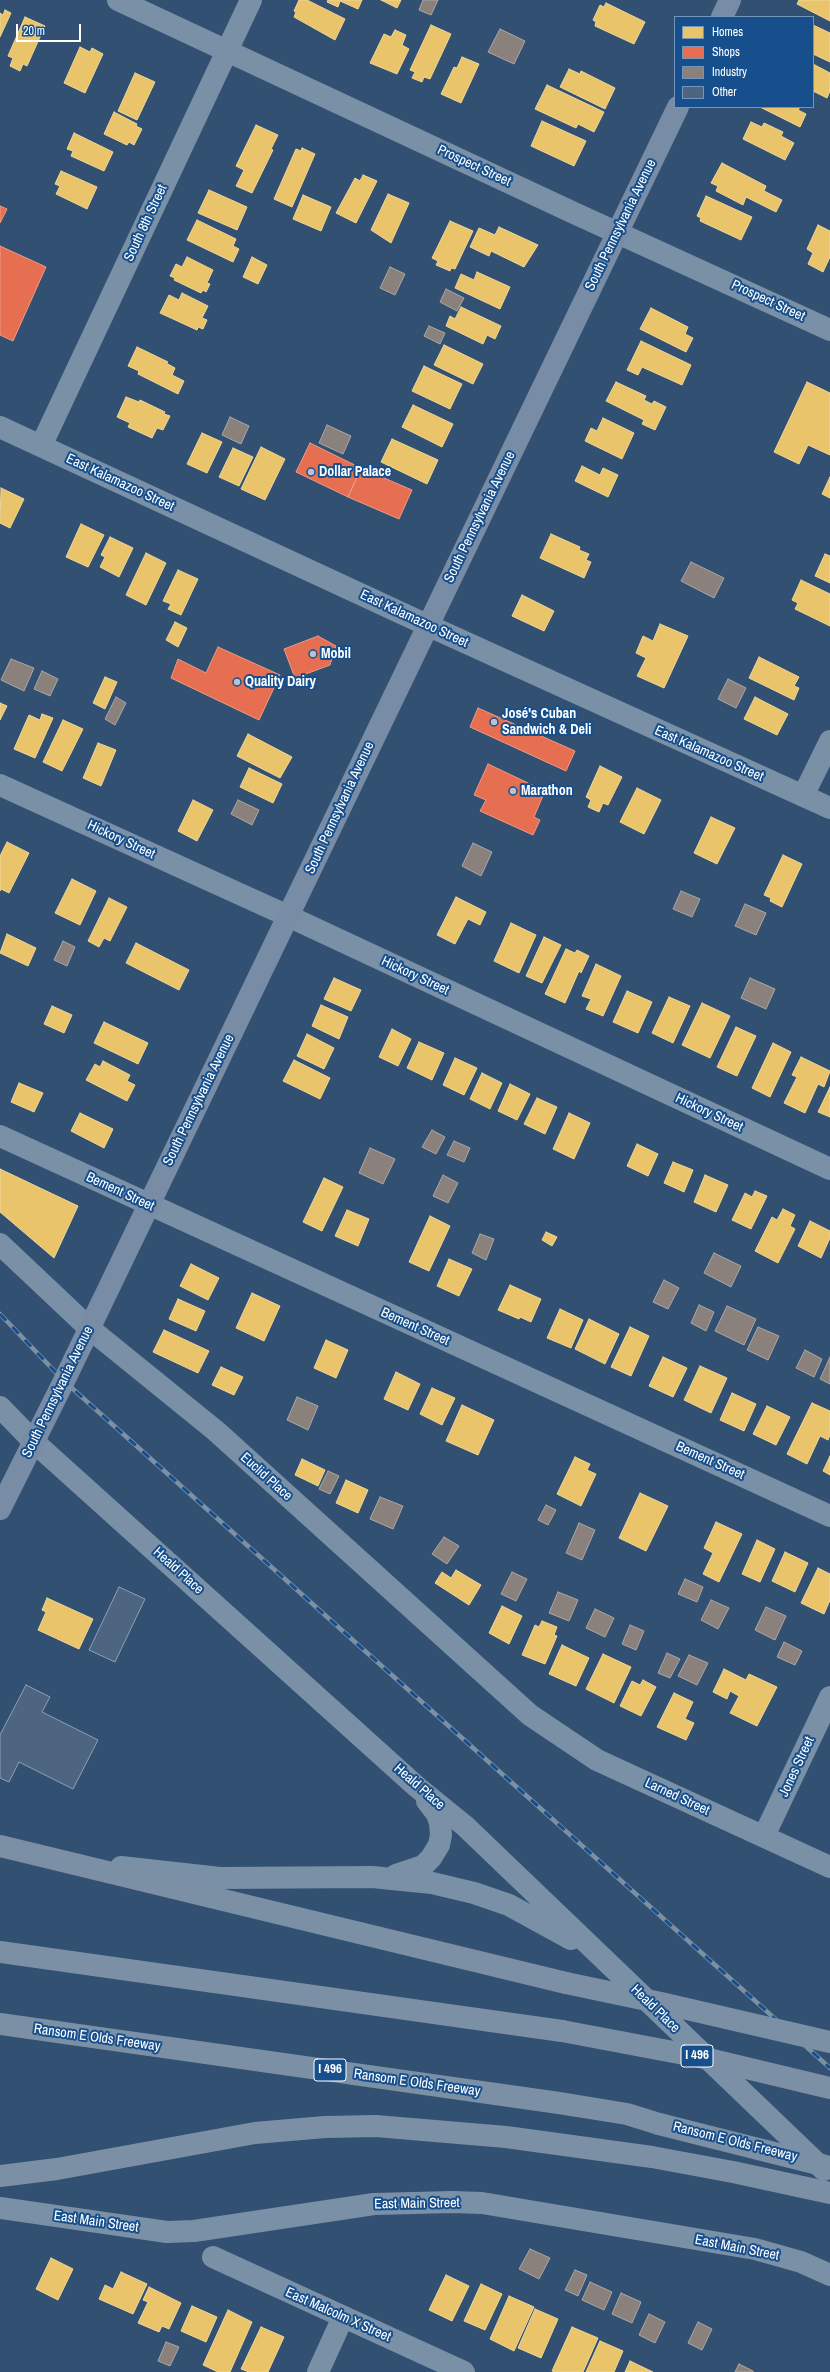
<!DOCTYPE html>
<meta charset="utf-8">
<style>
body{margin:0}
#map{position:relative;width:830px;height:2372px;overflow:hidden;background:#325072;font-family:"Archivo Narrow",sans-serif}
canvas{display:block}
.legend{position:absolute;left:674px;top:16px;width:140px;height:92px;box-sizing:border-box;background:#174f8d;border:1px solid #7495bb;margin:0;padding:5px 7px;list-style:none;font-size:12px;color:#fff}
.legend li{display:flex;align-items:center;gap:8px;height:20px}
.legend b{width:20px;border:1px solid #7495bb}
.scale{position:absolute;left:16px;top:24px;width:65px;height:18px;box-sizing:border-box;border:2px solid #fff;border-top:0;padding-left:5px;font-size:12px;line-height:14px;white-space:nowrap;color:#fff;-webkit-text-stroke:3px #174f8d;paint-order:stroke}
</style>
<div id="map">
<canvas width="830" height="2372"></canvas>
<ul class="legend">
<li><b style="height:11px;background:#e9c46a"></b>Homes</li>
<li><b style="height:11px;background:#e76f51"></b>Shops</li>
<li><b style="height:11px;background:#8a817c"></b>Industry</li>
<li><b style="height:11px;background:#4d6581"></b>Other</li>
</ul>
<div class="scale">20 m</div>
</div>
<script>
const g = document.querySelector('canvas').getContext('2d');
g.lineJoin = 'round';
function fill(path, color) {
  g.fillStyle = color;
  g.fill(path, 'evenodd');
}
function shape(rows) {
  const path = new Path2D();
  for (const r of rows) {
    path.moveTo(r[0], r[1]);
    for (let i = 2; i < r.length; i += 2) path.lineTo(r[i], r[i + 1]);
  }
  return path;
}
function strokePath(path, color, width, dash) {
  g.strokeStyle = color;
  g.lineWidth = width;
  g.lineCap = dash ? 'butt' : 'round';
  g.setLineDash(dash || []);
  g.stroke(path);
}
function label(font, color, halo, rows, align = 'center') {
  g.font = font + ' "Archivo Narrow",sans-serif';
  g.lineWidth = 4;
  g.setLineDash([]);
  g.textBaseline = 'middle';
  g.strokeStyle = halo;
  g.fillStyle = color;
  for (const [text, x, y, turn = 0] of rows) {
    g.save();
    g.translate(x, y);
    g.rotate((+turn || 0) * Math.PI / 180);
    g.textAlign = isNaN(turn) ? turn : align;
    if (halo) g.strokeText(text, 0, 0);
    g.fillText(text, 0, 0);
    g.restore();
  }
}
const homes = shape([
 [299,0,307,0,345,19,335,40,294,17,296,12,294,11,299,0],
 [328,0,362,0,358,9,340,1,338,7,327,2,328,0],
 [381,0,401,0,397,8,381,0],
 [799,0,830,0,830,21,797,4,799,0],
 [606,3,645,22,634,44,595,26,596,22,593,20,600,5,604,7,606,3],
 [5,10,11,13,0,37,0,13,3,15,5,10],
 [25,17,45,26,27,66,23,64,20,71,10,66,13,58,8,56,25,17],
 [431,25,451,34,430,79,424,77,422,82,412,78,415,72,410,70,431,25],
 [813,25,830,33,830,62,813,54,813,25],
 [395,30,406,35,402,45,409,49,397,74,370,63,384,34,391,37,395,30],
 [80,47,90,52,92,48,103,54,85,93,64,83,80,47],
 [462,57,479,64,461,103,441,94,454,67,457,68,462,57],
 [813,64,830,73,830,91,827,98,813,91,813,64],
 [569,69,580,74,581,71,615,88,605,109,560,87,569,69],
 [135,73,155,82,137,120,118,111,135,73],
 [547,85,604,112,594,132,578,124,576,128,535,109,547,85],
 [760,107,800,107,798,110,806,114,800,127,760,107],
 [114,112,137,124,136,126,142,129,134,145,129,142,127,145,104,134,114,112],
 [542,121,586,141,574,166,531,146,542,121],
 [751,122,762,127,764,123,783,132,781,136,794,143,785,160,743,139,751,122],
 [256,125,278,135,271,149,273,150,252,193,236,186,244,170,236,166,256,125],
 [74,133,113,152,104,171,71,156,73,151,67,149,74,133],
 [302,148,315,154,292,207,274,199,296,149,301,151,302,148],
 [722,163,766,186,764,191,782,200,776,212,746,197,743,205,716,191,718,186,711,183,722,163],
 [61,171,97,187,87,209,56,194,60,186,55,184,61,171],
 [363,175,377,181,356,223,336,213,355,178,360,181,363,175],
 [209,190,247,207,237,230,198,213,209,190],
 [388,194,409,203,391,243,371,230,388,194],
 [303,195,331,207,321,231,293,219,303,195],
 [706,196,752,217,741,240,700,221,701,218,697,216,706,196],
 [197,220,236,239,233,246,239,249,233,262,187,240,197,220],
 [450,221,473,231,455,269,451,268,450,271,436,265,438,261,432,258,450,221],
 [818,225,830,231,830,257,823,272,808,264,813,253,807,249,818,225],
 [499,227,538,245,524,267,491,251,489,256,470,247,479,228,495,235,499,227],
 [187,257,213,270,207,283,210,284,206,292,203,290,201,293,174,280,175,278,170,276,176,264,182,267,187,257],
 [252,257,267,265,258,284,243,277,252,257],
 [477,272,510,287,500,309,455,288,461,274,474,280,477,272],
 [182,293,208,306,202,318,207,320,203,329,198,327,197,330,160,313,169,295,179,300,182,293],
 [461,307,501,326,495,339,487,335,483,344,446,326,450,316,455,319,461,307],
 [651,308,688,327,685,334,693,338,686,352,640,329,651,308],
 [641,341,691,365,682,385,642,367,638,375,627,370,641,341],
 [444,345,483,364,473,384,434,365,444,345],
 [137,347,168,362,166,363,175,368,172,375,184,381,178,394,138,374,139,371,128,366,137,347],
 [424,366,462,384,450,409,412,391,424,366],
 [616,382,646,396,644,400,652,404,654,401,666,407,655,430,642,424,644,420,606,401,616,382],
 [807,382,830,393,830,455,808,445,799,464,774,452,807,382],
 [126,397,139,402,140,400,165,412,164,414,170,416,163,430,157,428,152,438,128,427,130,423,117,417,126,397],
 [413,405,453,424,442,447,402,427,413,405],
 [603,418,634,433,622,459,585,441,591,428,597,431,603,418],
 [202,433,222,442,207,473,187,464,202,433],
 [392,439,438,460,427,484,381,462,392,439],
 [261,447,285,459,265,500,241,489,261,447],
 [233,448,253,457,239,486,219,477,233,448],
 [582,466,600,475,603,468,618,475,608,497,575,481,582,466],
 [830,477,830,498,822,494,830,477],
 [1,488,24,499,10,528,0,523,1,488],
 [81,524,104,535,88,567,66,557,81,524],
 [551,534,580,547,579,550,589,554,586,560,591,562,584,578,540,558,551,534],
 [110,537,133,548,119,577,100,567,105,557,101,555,110,537],
 [146,553,166,563,146,605,126,595,146,553],
 [825,554,830,556,830,583,815,576,825,554],
 [178,570,198,579,181,615,168,609,171,604,163,601,178,570],
 [801,580,830,594,830,626,795,609,798,603,792,600,801,580],
 [522,595,554,611,544,631,512,616,522,595],
 [175,622,187,628,178,647,166,640,175,622],
 [660,624,688,636,664,688,637,676,646,658,636,653,643,636,653,641,660,624],
 [759,657,799,677,794,686,799,688,794,700,749,678,759,657],
 [105,677,117,682,105,709,93,703,105,677],
 [755,697,788,714,777,735,744,719,755,697],
 [0,703,7,706,0,720,0,703],
 [42,714,53,718,35,758,14,749,29,715,40,720,42,714],
 [63,720,83,729,62,771,43,762,63,720],
 [248,734,292,757,280,778,237,756,248,734],
 [98,743,116,750,101,786,83,778,98,743],
 [600,766,622,777,608,805,603,803,599,812,588,807,591,800,586,797,600,766],
 [249,768,282,784,273,803,240,787,249,768],
 [637,788,661,800,644,834,620,822,637,788],
 [193,800,213,810,197,841,178,831,193,800],
 [711,817,735,828,717,864,694,853,711,817],
 [7,842,29,853,9,893,1,889,0,891,0,856,7,842],
 [783,855,802,864,782,907,770,901,771,898,764,895,783,855],
 [72,879,96,891,80,925,55,913,72,879],
 [456,897,486,912,480,925,468,919,455,944,437,935,456,897],
 [109,898,127,907,110,941,104,938,99,947,88,941,109,898],
 [511,923,536,935,519,973,494,961,511,923],
 [7,934,36,948,28,966,0,953,7,934],
 [544,937,561,945,542,983,526,976,544,937],
 [136,943,189,970,179,990,126,963,136,943],
 [566,949,575,953,577,950,589,956,581,973,579,971,565,1003,545,994,566,949],
 [596,964,621,976,603,1016,586,1009,591,999,582,996,596,964],
 [334,978,361,990,351,1011,324,999,334,978],
 [627,991,652,1002,638,1033,613,1022,627,991],
 [669,997,690,1006,673,1043,652,1033,669,997],
 [702,1003,730,1016,710,1058,682,1045,702,1003],
 [321,1005,348,1017,339,1039,312,1026,321,1005],
 [52,1006,72,1015,64,1033,44,1024,52,1006],
 [104,1022,148,1043,138,1064,94,1043,104,1022],
 [736,1027,756,1036,737,1076,717,1067,736,1027],
 [392,1029,411,1039,398,1066,379,1057,392,1029],
 [307,1034,334,1048,324,1069,297,1056,307,1034],
 [419,1042,444,1053,432,1080,407,1068,419,1042],
 [773,1043,791,1052,770,1097,752,1088,773,1043],
 [801,1057,830,1071,824,1087,818,1084,805,1113,784,1103,797,1077,792,1075,801,1057],
 [455,1058,477,1068,464,1095,443,1085,455,1058],
 [294,1060,330,1078,320,1099,283,1081,294,1060],
 [103,1061,130,1075,127,1081,135,1085,127,1101,86,1080,95,1064,100,1067,103,1061],
 [482,1073,502,1083,490,1109,470,1099,482,1073],
 [19,1083,43,1093,34,1112,11,1102,19,1083],
 [510,1084,530,1094,517,1120,498,1111,510,1084],
 [830,1087,830,1117,818,1112,830,1087],
 [537,1098,557,1107,545,1134,524,1124,537,1098],
 [80,1113,113,1129,104,1148,71,1131,80,1113],
 [569,1113,590,1123,574,1159,553,1149,569,1113],
 [637,1144,658,1154,648,1176,627,1166,637,1144],
 [673,1162,693,1170,684,1192,664,1183,673,1162],
 [0,1169,78,1206,54,1258,0,1212,0,1169],
 [705,1175,728,1185,716,1212,694,1202,705,1175],
 [324,1178,343,1187,322,1231,303,1222,324,1178],
 [755,1191,767,1196,751,1229,732,1220,745,1193,752,1197,755,1191],
 [783,1209,795,1215,790,1226,795,1229,778,1263,755,1251,772,1217,777,1220,783,1209],
 [347,1210,369,1219,358,1246,335,1236,347,1210],
 [430,1216,450,1226,429,1271,409,1262,430,1216],
 [810,1221,830,1231,830,1238,821,1258,798,1246,810,1221],
 [546,1232,557,1237,552,1246,542,1240,546,1232],
 [449,1259,472,1269,459,1296,437,1286,449,1259],
 [191,1264,219,1278,208,1300,180,1286,191,1264],
 [510,1285,541,1299,531,1322,520,1317,519,1319,498,1310,510,1285],
 [252,1293,280,1306,264,1341,236,1328,252,1293],
 [178,1299,205,1311,196,1331,169,1319,178,1299],
 [560,1309,583,1320,571,1348,547,1338,560,1309],
 [589,1319,619,1334,605,1364,575,1349,589,1319],
 [630,1327,649,1336,631,1376,611,1367,630,1327],
 [164,1330,209,1351,198,1373,153,1352,164,1330],
 [326,1340,348,1350,336,1378,314,1368,326,1340],
 [663,1357,687,1368,673,1397,649,1386,663,1357],
 [700,1366,727,1378,711,1413,684,1400,700,1366],
 [221,1367,243,1377,234,1395,212,1385,221,1367],
 [396,1372,420,1384,408,1410,384,1399,396,1372],
 [432,1388,455,1398,442,1425,420,1414,432,1388],
 [732,1393,756,1404,744,1431,720,1420,732,1393],
 [812,1403,830,1411,830,1435,828,1440,820,1436,807,1464,787,1454,812,1403],
 [462,1405,494,1420,478,1455,446,1441,462,1405],
 [767,1406,790,1417,776,1445,753,1434,767,1406],
 [830,1456,830,1475,823,1471,830,1456],
 [575,1457,590,1464,587,1470,596,1474,581,1506,557,1494,575,1457],
 [302,1459,325,1470,318,1486,295,1475,302,1459],
 [346,1480,368,1490,358,1513,336,1503,346,1480],
 [640,1493,668,1506,646,1551,619,1538,640,1493],
 [716,1522,742,1534,719,1582,703,1574,713,1553,704,1548,716,1522],
 [757,1540,775,1549,760,1582,742,1574,757,1540],
 [785,1552,808,1563,795,1592,772,1581,785,1552],
 [818,1568,830,1574,830,1600,824,1614,801,1603,818,1568],
 [456,1570,481,1585,469,1605,435,1583,442,1572,451,1578,456,1570],
 [47,1598,93,1619,79,1649,38,1630,46,1612,42,1610,47,1598],
 [502,1606,522,1616,509,1644,489,1633,502,1606],
 [542,1621,557,1627,554,1635,557,1636,545,1664,522,1655,535,1625,539,1627,542,1621],
 [562,1645,589,1658,576,1686,549,1674,562,1645],
 [603,1654,631,1667,614,1703,586,1689,603,1654],
 [724,1669,746,1680,749,1674,777,1687,757,1726,730,1713,739,1696,730,1691,727,1699,713,1692,724,1669],
 [643,1680,656,1687,641,1716,620,1706,632,1681,640,1685,643,1680],
 [674,1693,693,1702,685,1719,694,1723,686,1740,657,1727,674,1693],
 [51,2258,73,2269,58,2300,36,2289,51,2258],
 [121,2272,147,2284,133,2314,99,2299,105,2285,113,2289,121,2272],
 [446,2275,469,2286,452,2321,429,2310,446,2275],
 [481,2284,502,2294,485,2330,464,2321,481,2284],
 [149,2287,181,2303,169,2329,162,2326,159,2332,138,2323,148,2302,143,2300,149,2287],
 [509,2296,534,2307,514,2351,490,2339,509,2296],
 [192,2306,217,2317,206,2342,181,2331,192,2306],
 [535,2309,558,2319,541,2358,518,2348,535,2309],
 [228,2310,252,2322,230,2372,218,2372,203,2365,228,2310],
 [261,2327,284,2337,268,2372,249,2372,241,2369,261,2327],
 [572,2327,598,2338,583,2372,556,2372,552,2371,572,2327],
 [600,2341,623,2351,614,2372,586,2372,600,2341],
 [630,2361,653,2372,625,2372,630,2361]
]);
fill(homes, '#e9c46a');
strokePath(homes, '#f0d697', 1);
const shops = shape([
 [0,206,7,209,0,223,0,206],
 [0,246,46,267,13,341,0,335,0,246],
 [310,443,361,468,348,497,296,472,310,443],
 [361,468,412,490,399,519,348,497,361,468],
 [318,636,336,646,330,665,295,678,284,649,318,636],
 [218,647,280,675,259,720,171,678,178,659,206,673,218,647],
 [478,708,575,751,566,771,470,727,478,708],
 [488,764,545,791,534,817,540,820,533,835,480,811,486,800,474,795,488,764]
]);
fill(shops, '#e76f51');
strokePath(shops, '#ee9a85', 1);
const industry = shape([
 [423,0,438,0,431,15,419,10,423,0],
 [500,29,525,41,514,64,488,52,500,29],
 [390,267,405,274,395,295,380,288,390,267],
 [446,289,464,298,457,311,440,302,446,289],
 [429,326,445,333,440,344,424,336,429,326],
 [230,417,249,426,241,444,222,435,230,417],
 [327,425,351,436,343,454,319,443,327,425],
 [691,562,724,578,714,598,681,581,691,562],
 [11,659,34,668,24,691,1,680,11,659],
 [42,671,58,679,50,696,34,689,42,671],
 [728,679,746,688,736,708,718,699,728,679],
 [116,697,126,703,115,725,105,719,116,697],
 [238,800,259,810,252,825,231,814,238,800],
 [473,843,492,852,481,876,462,866,473,843],
 [681,891,700,899,692,917,673,909,681,891],
 [745,904,766,913,756,935,735,926,745,904],
 [63,941,75,947,67,966,54,960,63,941],
 [750,978,775,989,766,1009,741,998,750,978],
 [432,1130,445,1137,436,1154,422,1147,432,1130],
 [454,1141,470,1148,464,1162,447,1155,454,1141],
 [370,1148,395,1159,383,1184,359,1173,370,1148],
 [443,1175,458,1183,448,1203,433,1196,443,1175],
 [480,1234,494,1239,486,1260,472,1253,480,1234],
 [714,1253,741,1266,731,1287,704,1273,714,1253],
 [664,1280,679,1288,668,1309,653,1302,664,1280],
 [699,1305,714,1312,706,1331,691,1323,699,1305],
 [727,1306,756,1319,744,1345,715,1331,727,1306],
 [758,1327,779,1336,768,1360,747,1350,758,1327],
 [805,1350,822,1359,814,1377,796,1368,805,1350],
 [830,1357,830,1384,820,1379,830,1357],
 [297,1397,318,1406,308,1430,287,1420,297,1397],
 [328,1471,339,1476,330,1494,319,1489,328,1471],
 [380,1497,403,1506,393,1529,370,1519,380,1497],
 [546,1505,556,1510,548,1525,538,1520,546,1505],
 [579,1523,595,1530,582,1560,566,1553,579,1523],
 [444,1537,459,1546,447,1564,432,1554,444,1537],
 [512,1572,527,1579,516,1601,501,1594,512,1572],
 [685,1579,703,1587,697,1602,678,1594,685,1579],
 [558,1592,578,1600,569,1621,549,1613,558,1592],
 [711,1600,729,1608,718,1629,701,1620,711,1600],
 [766,1607,786,1616,775,1640,755,1630,766,1607],
 [595,1609,614,1618,605,1637,586,1628,595,1609],
 [630,1625,644,1631,636,1650,622,1644,630,1625],
 [784,1642,802,1651,795,1665,777,1657,784,1642],
 [667,1653,680,1659,670,1678,658,1673,667,1653],
 [689,1655,708,1663,697,1685,678,1676,689,1655],
 [530,2249,550,2258,539,2279,519,2269,530,2249],
 [575,2270,587,2275,578,2296,565,2290,575,2270],
 [590,2282,612,2292,604,2310,582,2300,590,2282],
 [621,2293,641,2302,632,2323,612,2314,621,2293],
 [649,2314,665,2322,655,2343,639,2335,649,2314],
 [698,2322,712,2329,702,2350,688,2343,698,2322],
 [166,2342,179,2347,170,2366,158,2361,166,2342],
 [739,2364,753,2371,753,2372,735,2372,739,2364]
]);
fill(industry, '#8a817c');
strokePath(industry, '#ada7a3', 1);
const building = shape([
 [119,1587,145,1599,115,1662,89,1650,119,1587],
 [26,1685,50,1697,42,1712,98,1740,73,1789,19,1762,9,1782,0,1778,0,1735,26,1685]
]);
fill(building, '#4d6581');
strokePath(building, '#8ea0b5', 1);
strokePath(shape([
 [118,0,574,213,830,330],
 [0,427,427,625,830,808],
 [41,446,251,0],
 [0,785,288,916,830,1169],
 [803,796,830,741],
 [0,1136,830,1516],
 [0,1244,89,1328,216,1431,530,1715,597,1760,830,1867],
 [0,1407,34,1442,417,1787,465,1826,824,2170],
 [764,1836,830,1697],
 [121,1867,220,1878,372,1877,432,1883,474,1893,509,1905,571,1939],
 [396,1875,423,1866,431,1858,439,1845,441,1835,440,1823,437,1814,427,1801],
 [0,2208,167,2232,194,2231,374,2204,453,2202,482,2203,755,2249,801,2262,830,2275],
 [213,2257,464,2372],
 [318,2372,343,2317]
]), '#7990a6', 22);
strokePath(shape([
 [722,17,730,0],
 [0,1509,64,1381,678,107]
]), '#798ca5', 22);
strokePath(shape([
 [0,1846,566,1983],
 [0,1952,562,2031],
 [0,2024,559,2103,627,2114,659,2124],
 [0,2176,57,2169,255,2133,325,2127,376,2126,506,2137,652,2157,733,2172,830,2193]
]), '#7b90a5', 22);
const rail = shape([
 [0,1314,64,1381,830,2068]
]);
strokePath(rail, '#7b90a5', 4.5);
strokePath(rail, '#174f8d', 3, [9]);
strokePath(shape([
 [566,1983,661,2003,830,2042],
 [562,2031,700,2057,830,2088],
 [659,2124,830,2167]
]), '#7b90a5', 22);
for (const [x, y, r, color] of [
 [311,472,4,"#b7c2ce"],
 [313,654,4,"#b7c2ce"],
 [237,682,4,"#b7c2ce"],
 [494,722,4,"#b7c2ce"],
 [513,791,4,"#b7c2ce"]
]) {
  const dot = new Path2D();
  dot.arc(x, y, r, 0, 2 * Math.PI);
  g.fillStyle = color;
  g.fill(dot);
  strokePath(dot, '#174f8d', 1.5);
}
for (const [x, y, w] of [
 [697,2056,32],
 [330,2070,32]
]) {
  const box = new Path2D();
  box.roundRect(x - w / 2, y - 11, w, 22, 3);
  g.fillStyle = '#174f8d';
  g.fill(box);
  strokePath(box, '#fff', 1);
}
label('bold 13px', '#fff', null, [
 ["I 496",697,2056],
 ["I 496",330,2070]
]);
label('14px', '#fff', '#174f8d', [
 ["Prospect Street",474,166,25],
 ["South 8th Street",146,223,-65],
 ["South Pennsylvania Avenue",621,225,-64],
 ["Prospect Street",768,301,25],
 ["East Kalamazoo Street",120,483,25],
 ["South Pennsylvania Avenue",480,517,-64],
 ["East Kalamazoo Street",414,619,25],
 ["East Kalamazoo Street",709,754,24],
 ["South Pennsylvania Avenue",340,808,-65],
 ["Hickory Street",121,840,25],
 ["Hickory Street",415,976,25],
 ["South Pennsylvania Avenue",199,1100,-64],
 ["Hickory Street",709,1113,25],
 ["Bement Street",120,1192,25],
 ["Bement Street",415,1327,24],
 ["South Pennsylvania Avenue",58,1392,-64],
 ["Bement Street",710,1461,24],
 ["Euclid Place",266,1477,42],
 ["Heald Place",178,1571,42],
 ["Jones Street",797,1767,-65],
 ["Heald Place",419,1787,41],
 ["Larned Street",677,1797,25],
 ["Heald Place",655,2009,44],
 ["Ransom E Olds Freeway",97,2038,8],
 ["Ransom E Olds Freeway",417,2083,8],
 ["Ransom E Olds Freeway",735,2142,14],
 ["East Main Street",417,2204,-1],
 ["East Main Street",96,2222,8],
 ["East Main Street",737,2248,11],
 ["East Malcolm X Street",338,2315,24]
]);
label('bold 14px', '#fff', '#174f8d', [
 ["Dollar Palace",319,472],
 ["Mobil",321,654],
 ["Quality Dairy",245,682],
 ["José's Cuban",502,714],
 ["Sandwich & Deli",502,730],
 ["Marathon",521,791]
], 'left');
</script>
